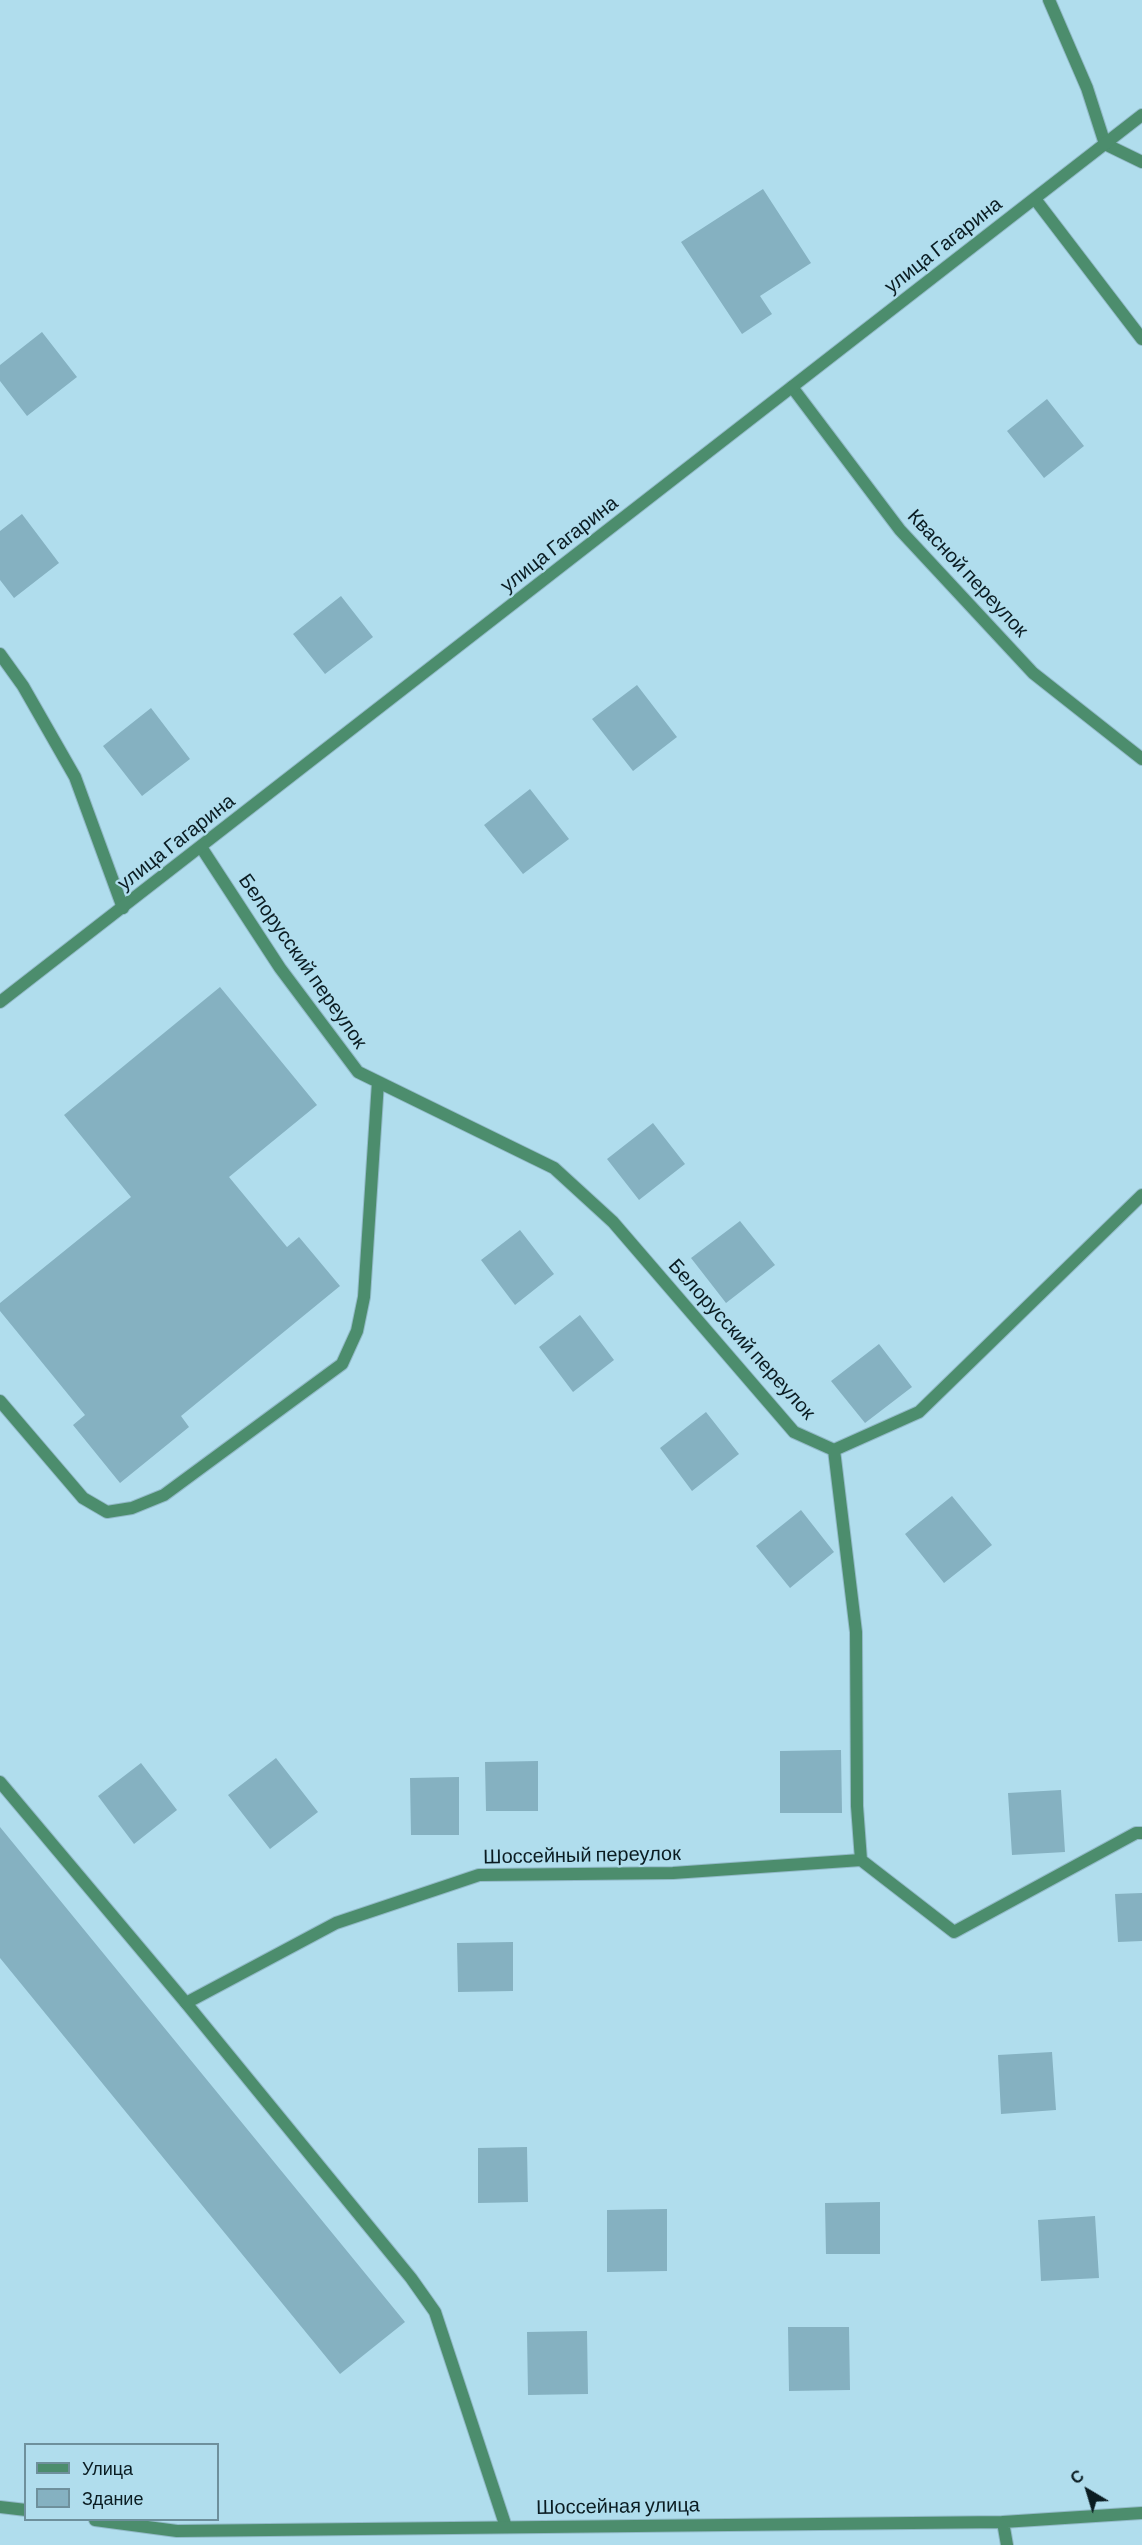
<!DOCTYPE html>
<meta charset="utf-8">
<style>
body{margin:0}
#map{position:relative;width:1142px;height:2545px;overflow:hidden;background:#b0dded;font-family:Barlow,sans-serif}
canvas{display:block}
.legend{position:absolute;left:24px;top:2443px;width:195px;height:78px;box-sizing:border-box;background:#b0dded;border:2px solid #6e909c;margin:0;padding:8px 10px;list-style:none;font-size:18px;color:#0a1c22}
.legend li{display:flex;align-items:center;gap:12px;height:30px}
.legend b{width:30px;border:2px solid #6e909c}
.north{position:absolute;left:1058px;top:2461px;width:60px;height:60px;-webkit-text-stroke:4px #b0dded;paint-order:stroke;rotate:322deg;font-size:16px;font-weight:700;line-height:24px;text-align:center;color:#0a1c22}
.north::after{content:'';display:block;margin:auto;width:21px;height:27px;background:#0a1c22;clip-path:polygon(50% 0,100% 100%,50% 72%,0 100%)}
</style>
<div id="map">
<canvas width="1142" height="2545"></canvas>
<ul class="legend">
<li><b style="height:8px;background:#4c8d6d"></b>Улица</li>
<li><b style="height:16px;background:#85b1c1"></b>Здание</li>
</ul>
<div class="north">С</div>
</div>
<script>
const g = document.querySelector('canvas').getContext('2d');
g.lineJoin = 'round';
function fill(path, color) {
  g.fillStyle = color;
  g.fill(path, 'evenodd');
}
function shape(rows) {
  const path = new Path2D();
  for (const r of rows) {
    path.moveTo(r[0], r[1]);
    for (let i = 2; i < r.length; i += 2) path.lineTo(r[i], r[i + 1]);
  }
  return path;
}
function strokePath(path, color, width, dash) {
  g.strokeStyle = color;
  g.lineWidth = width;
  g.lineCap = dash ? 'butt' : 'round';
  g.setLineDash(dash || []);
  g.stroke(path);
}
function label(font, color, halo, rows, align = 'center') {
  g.font = font + ' Barlow,sans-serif';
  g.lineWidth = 4.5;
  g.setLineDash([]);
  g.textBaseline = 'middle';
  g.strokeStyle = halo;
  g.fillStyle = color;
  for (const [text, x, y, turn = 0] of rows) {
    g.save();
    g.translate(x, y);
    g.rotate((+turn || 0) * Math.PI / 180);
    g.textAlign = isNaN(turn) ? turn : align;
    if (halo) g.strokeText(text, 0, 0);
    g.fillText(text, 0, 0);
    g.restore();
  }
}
fill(shape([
 [763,189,811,263,760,296,772,314,742,334,681,242],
 [42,332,77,377,27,416,0,381,0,365],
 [1047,399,1084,446,1044,478,1007,431],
 [22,514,59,563,14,598,0,580,0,531],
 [341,596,373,637,325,674,293,634],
 [637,685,677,737,633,771,592,719],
 [151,708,190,759,142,796,103,746],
 [530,789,569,839,523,874,484,825],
 [220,987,317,1105,229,1177,287,1247,299,1237,340,1286,181,1416,189,1427,120,1483,73,1425,85,1415,0,1311,0,1303,131,1197,64,1115],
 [653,1123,685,1164,639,1200,607,1159],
 [740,1221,775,1265,726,1303,691,1258],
 [520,1230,554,1274,515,1305,481,1260],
 [580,1315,614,1360,573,1392,539,1347],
 [879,1344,912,1387,865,1423,831,1381],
 [706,1412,739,1454,692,1491,660,1448],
 [952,1496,992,1545,944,1583,905,1534],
 [801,1510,834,1552,790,1588,756,1546],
 [841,1750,842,1813,780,1813,780,1751],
 [276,1758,318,1812,270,1849,228,1795],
 [538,1761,538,1811,486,1811,485,1762],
 [141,1763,177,1810,134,1844,98,1796],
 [459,1777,459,1835,411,1835,410,1778],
 [1061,1790,1065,1852,1012,1855,1008,1793],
 [0,1827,405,2322,340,2374,0,1958],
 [1142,1893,1142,1941,1118,1942,1115,1894],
 [513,1942,513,1991,458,1992,457,1943],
 [1052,2052,1056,2110,1001,2114,998,2055],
 [527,2147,528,2202,478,2203,478,2148],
 [880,2202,880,2254,826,2254,825,2203],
 [667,2209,667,2271,607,2272,607,2210],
 [1095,2216,1099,2278,1041,2281,1038,2220],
 [788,2327,849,2327,850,2390,789,2391],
 [587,2331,588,2394,528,2395,527,2332]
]), '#85b1c1');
const service = shape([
 [1105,144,1142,162],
 [1035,199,1142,339],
 [0,1782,186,2003,411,2278,435,2312,506,2527]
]);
const minor = shape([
 [1049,0,1087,88,1105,144],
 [792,387,900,530,1033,673,1142,759],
 [0,654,23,686,75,777,123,908],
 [201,847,280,968,358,1072,554,1168,613,1222,794,1432,834,1450,856,1632,857,1806,861,1860,954,1932,1136,1833,1142,1833],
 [0,1401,83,1498,107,1512,132,1508,164,1495,342,1364,357,1331,364,1297,378,1082],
 [834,1450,919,1412,1142,1195],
 [186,2003,336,1923,479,1875,673,1873,861,1860],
 [0,2507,26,2510],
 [95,2520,177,2531,1003,2522,1142,2513],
 [1003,2522,1007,2545]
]);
const tertiary = shape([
 [0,1002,1142,115]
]);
strokePath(service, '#92bac8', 14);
strokePath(minor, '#92bac8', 14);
strokePath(tertiary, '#92bac8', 14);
strokePath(service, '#4c8d6d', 12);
strokePath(minor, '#4c8d6d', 12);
strokePath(tertiary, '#4c8d6d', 12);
label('20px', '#0a1c22', '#b0dded', [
 ["улица Гагарина",943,245,-38],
 ["улица Гагарина",559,544,-38],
 ["Квасной переулок",968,573,47],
 ["улица Гагарина",176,842,-38],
 ["Белорусский переулок",303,961,55],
 ["Белорусский переулок",742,1339,48],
 ["Шоссейный переулок",582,1855,-1],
 ["Шоссейная улица",618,2506,-1]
]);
</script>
